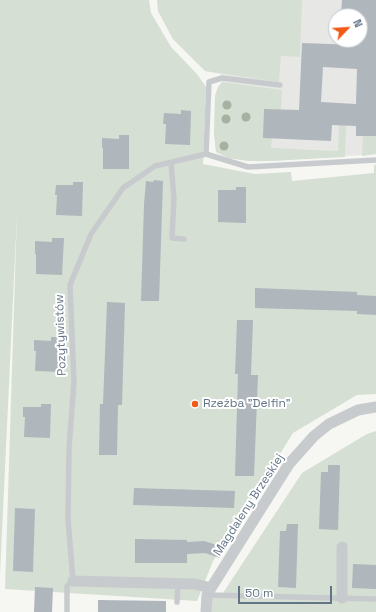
<!DOCTYPE html>
<meta charset="utf-8">
<style>
body{margin:0}
#map{position:relative;width:376px;height:612px;overflow:hidden;background:#f6f6f2;font-family:"Space Grotesk",sans-serif}
canvas{display:block}
.north{position:absolute;left:328px;top:8px;width:40px;height:40px;box-sizing:border-box;background:#fff;border:1px solid #c1c7cf;border-radius:50%;rotate:65deg;font-size:11px;font-weight:700;line-height:16px;text-align:center;color:#637486}
.north::after{content:'';display:block;margin:auto;width:14px;height:18px;background:#f15917;clip-path:polygon(50% 0,100% 100%,50% 72%,0 100%)}
.scale{position:absolute;left:238px;top:586px;width:94px;height:18px;box-sizing:border-box;border:2px solid #637486;border-top:0;padding-left:5px;font-size:12px;line-height:14px;white-space:nowrap;color:#637486;-webkit-text-stroke:3px #fff;paint-order:stroke}
</style>
<div id="map">
<canvas width="376" height="612"></canvas>
<div class="north">N</div>
<div class="scale">50 m</div>
</div>
<script>
const g = document.querySelector('canvas').getContext('2d');
g.lineJoin = 'round';
function fill(path, color) {
  g.fillStyle = color;
  g.fill(path, 'evenodd');
}
function shape(rows) {
  const path = new Path2D();
  for (const r of rows) {
    path.moveTo(r[0], r[1]);
    for (let i = 2; i < r.length; i += 2) path.lineTo(r[i], r[i + 1]);
  }
  return path;
}
function strokePath(path, color, width, dash) {
  g.strokeStyle = color;
  g.lineWidth = width;
  g.lineCap = dash ? 'butt' : 'round';
  g.setLineDash(dash || []);
  g.stroke(path);
}
function label(font, color, halo, rows, align = 'center') {
  g.font = font + ' "Space Grotesk",sans-serif';
  g.lineWidth = 4;
  g.setLineDash([]);
  g.textBaseline = 'middle';
  g.strokeStyle = halo;
  g.fillStyle = color;
  for (const [text, x, y, turn = 0] of rows) {
    g.save();
    g.translate(x, y);
    g.rotate((+turn || 0) * Math.PI / 180);
    g.textAlign = isNaN(turn) ? turn : align;
    if (halo) g.strokeText(text, 0, 0);
    g.fillText(text, 0, 0);
    g.restore();
  }
}
fill(shape([
 [157,0,376,0,376,154,270,161,249,161,228,158,216,152,214,134,215,96,218,87,222,82,221,74,205,71,173,39,158,11],
 [336,16,360,16,360,40,336,40]
]), '#e7e8e6');
fill(shape([
 [0,0,149,0,151,13,171,47,197,74,206,87,203,164,255,174,291,172,292,181,374,173,374,166,376,164,376,394,357,395,293,433,213,561,197,601,5,589,17,214,0,574],
 [157,0,302,0,300,57,281,56,279,82,205,71,173,39,158,11],
 [222,82,282,90,281,110,264,109,272,138,271,148,338,151,339,125,346,125,345,157,270,161,249,161,228,158,216,152,214,134,215,96,218,87],
 [363,136,376,136,376,154,362,156],
 [376,431,376,612,209,612,209,597,221,596,302,473,367,434]
]), '#d6dfd3');
fill(shape([
 [342,0,376,0,376,136,356,136,356,126,332,125,331,141,263,138,264,109,299,110,302,43,358,45,359,40,360,40,360,16,341,16],
 [323,67,357,69,356,104,321,102],
 [181,110,191,111,190,145,165,144,166,124,163,124,164,113,181,114],
 [119,135,129,135,129,169,103,169,103,148,102,148,102,138,119,139],
 [154,180,163,181,159,301,141,301,144,204,146,181,153,182],
 [73,182,83,182,82,216,56,215,57,195,55,195,56,185,73,185],
 [236,187,246,187,246,223,218,222,218,190,236,190],
 [52,238,64,238,62,275,36,274,36,254,35,254,35,241,52,242],
 [255,288,357,292,357,295,376,296,376,315,357,314,357,311,255,308],
 [107,302,125,303,122,405,118,405,117,455,99,455,100,404,103,404],
 [237,320,253,320,251,375,258,375,254,476,235,476,238,374,235,374],
 [51,337,61,337,61,372,35,371,36,351,34,351,34,340,51,341],
 [41,404,51,404,50,438,24,437,25,417,23,417,23,407,41,407],
 [328,465,340,465,338,530,319,529,321,472,328,472],
 [134,488,235,491,234,508,133,505],
 [15,508,35,509,33,572,13,571],
 [287,524,298,524,296,588,278,587,280,531,286,531],
 [135,539,187,540,187,542,204,541,223,547,220,558,205,553,187,554,187,563,135,563],
 [353,564,376,565,376,589,352,588],
 [35,587,53,588,52,612,34,612],
 [98,600,166,601,166,612,98,612]
]), '#afb6bc');
strokePath(shape([
 [206,154,209,82,222,78,280,85],
 [171,163,174,198,172,238,184,239],
 [207,595,376,599],
 [177,602,178,584],
 [67,612,67,586,73,581,68,519,69,448,74,382,70,285,91,234,123,188,155,166,206,154,248,167,376,160]
]), '#c8cbce', 5.5);
strokePath(shape([
 [73,581,195,584,211,588],
 [342,598,342,547],
 [206,612,207,595,211,588,289,464,314,436,329,424,358,410,376,407]
]), '#c8cbce', 11);
g.fillStyle = '#a5b1a1';
for (const [x, y] of [
 [227,105],
 [246,117],
 [226,119],
 [224,146]
]) {
  g.beginPath();
  g.arc(x, y, 4.5, 0, 2 * Math.PI);
  g.fill();
}
for (const [x, y, r, color] of [
 [195,404,4,"#f15917"]
]) {
  const dot = new Path2D();
  dot.arc(x, y, r, 0, 2 * Math.PI);
  g.fillStyle = color;
  g.fill(dot);
  strokePath(dot, '#fff', 1.5);
}
label('12px', '#637486', '#fff', [
 ["Pozytywistów",61,335,-92],
 ["Magdaleny Brzeskiej",249,505,-57]
]);
label('12px', '#637486', '#fff', [
 ["Rzeźba \"Delfin\"",203,404]
], 'left');
</script>
